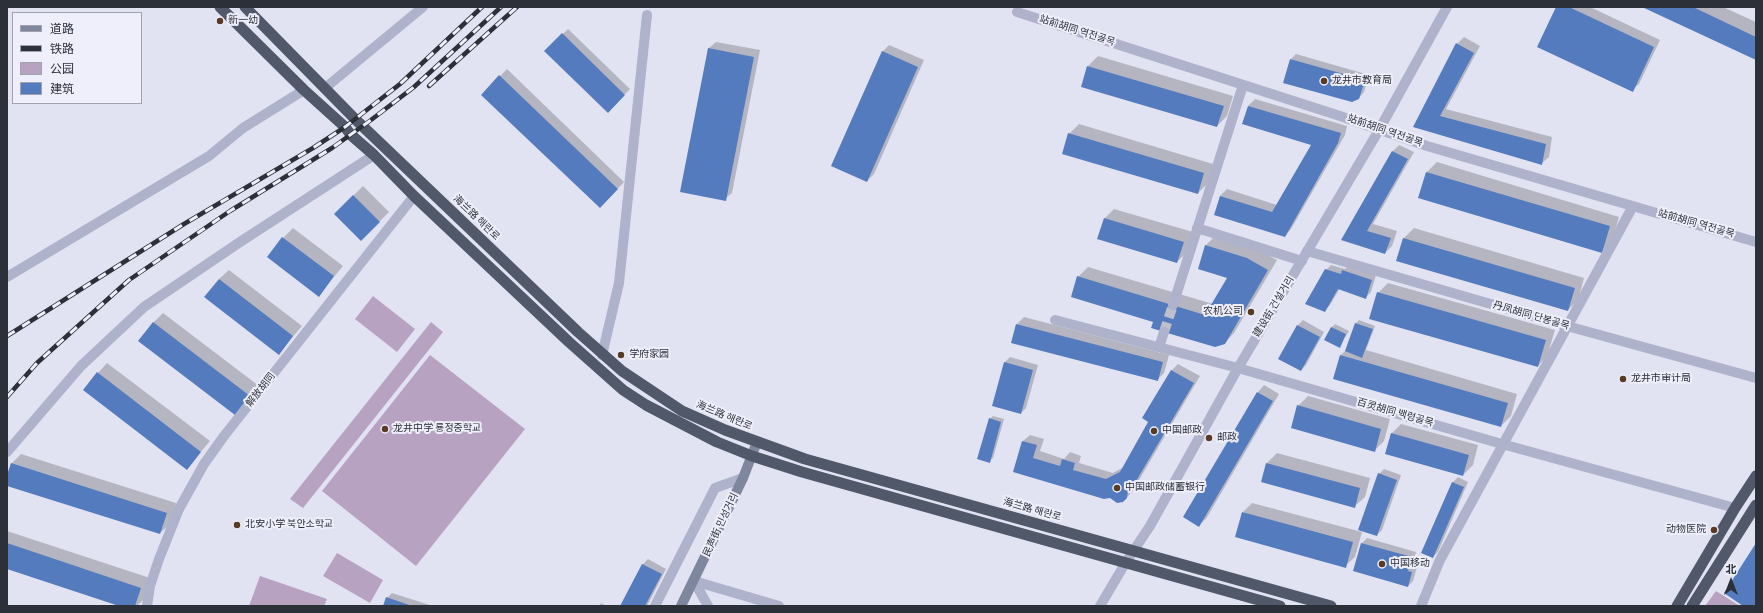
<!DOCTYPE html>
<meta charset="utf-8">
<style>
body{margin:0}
#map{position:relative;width:1763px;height:613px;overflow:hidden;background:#e2e3f2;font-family:"Titillium Web","Noto Sans SC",sans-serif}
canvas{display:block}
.frame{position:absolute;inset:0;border:8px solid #2c3039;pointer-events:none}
.legend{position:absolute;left:12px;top:12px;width:130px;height:92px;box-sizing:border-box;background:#eeeffa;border:1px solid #a0a3ad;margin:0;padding:5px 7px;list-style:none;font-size:12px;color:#2c3039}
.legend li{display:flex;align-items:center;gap:8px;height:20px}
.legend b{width:20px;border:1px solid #a0a3ad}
.north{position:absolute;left:1711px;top:561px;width:40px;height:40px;-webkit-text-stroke:3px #eeeffa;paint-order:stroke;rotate:0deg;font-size:11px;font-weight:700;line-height:16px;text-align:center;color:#2c3039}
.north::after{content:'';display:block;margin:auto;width:14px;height:18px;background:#2c3039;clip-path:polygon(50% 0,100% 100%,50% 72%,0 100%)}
</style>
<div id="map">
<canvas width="1763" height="613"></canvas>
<div class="frame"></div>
<ul class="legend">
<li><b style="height:5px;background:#7f879e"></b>道路</li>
<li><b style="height:5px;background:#2c3039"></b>铁路</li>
<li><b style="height:11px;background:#b8a2c1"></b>公园</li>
<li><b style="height:11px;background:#547bbe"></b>建筑</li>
</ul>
<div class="north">北</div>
</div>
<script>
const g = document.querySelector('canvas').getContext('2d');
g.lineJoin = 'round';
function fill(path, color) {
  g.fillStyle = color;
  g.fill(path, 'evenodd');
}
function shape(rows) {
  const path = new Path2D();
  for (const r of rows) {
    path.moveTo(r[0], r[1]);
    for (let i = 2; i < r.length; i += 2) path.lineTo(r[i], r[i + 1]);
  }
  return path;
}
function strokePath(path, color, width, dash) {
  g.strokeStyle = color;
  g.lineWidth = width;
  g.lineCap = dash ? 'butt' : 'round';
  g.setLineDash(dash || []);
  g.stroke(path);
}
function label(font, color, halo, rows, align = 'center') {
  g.font = font + ' "Titillium Web","Noto Sans SC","Noto Sans KR",sans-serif';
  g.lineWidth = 4;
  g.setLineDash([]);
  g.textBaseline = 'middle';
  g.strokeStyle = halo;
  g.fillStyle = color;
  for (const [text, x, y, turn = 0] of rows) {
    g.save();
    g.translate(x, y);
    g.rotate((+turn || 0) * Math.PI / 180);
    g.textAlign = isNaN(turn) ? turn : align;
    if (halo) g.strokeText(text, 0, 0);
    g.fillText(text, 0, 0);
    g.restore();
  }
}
fill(shape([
 [373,296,415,329,397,352,355,319],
 [431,322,443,332,303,508,290,499],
 [430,355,525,429,416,566,322,491],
 [337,553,383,580,370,603,323,576],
 [260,576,327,599,324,606,249,606],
 [1716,591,1740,606,1705,606]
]), '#b8a2c1');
fill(shape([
 [1557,7,1590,7,1660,40,1639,84,1632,90],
 [1645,7,1723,7,1756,22,1756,59],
 [568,29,630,89,608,112,546,51],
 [1464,37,1480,46,1446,109,1552,137,1549,157,1542,163,1414,127,1457,44],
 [716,42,760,50,732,193,725,199,709,48],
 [889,45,924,60,874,174,867,181,882,52],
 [1296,54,1369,75,1364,92,1359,98,1291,59],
 [1098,56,1233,96,1227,116,1217,126,1082,86,1088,66],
 [507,69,624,182,600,207,482,95],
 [1255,99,1347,126,1345,135,1291,229,1285,236,1215,215,1220,196,1227,189,1277,205,1312,145,1248,106],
 [1079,124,1213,164,1208,183,1198,193,1069,134],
 [1399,145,1414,152,1373,224,1397,231,1392,246,1385,253,1342,239,1392,152],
 [1437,162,1619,217,1611,242,1601,252,1419,197,1427,172],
 [363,186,389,212,361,240,335,214],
 [1114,209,1193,232,1187,252,1177,262,1104,219],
 [293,228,343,266,319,295,283,238],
 [1414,228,1584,278,1578,300,1568,310,1398,260,1404,238],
 [1216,235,1257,249,1277,260,1234,333,1224,344,1154,322,1078,277,1088,267,1213,304,1229,278,1199,268,1206,245],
 [1331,265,1345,269,1348,266,1376,275,1371,292,1366,297,1340,288,1330,305,1325,310,1326,270],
 [229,270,302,326,279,353,219,279],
 [1388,283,1555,330,1547,356,1538,366,1378,293],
 [163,313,259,386,245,404,153,323],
 [1024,317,1169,355,1164,373,1157,380,1013,342,1017,324],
 [1303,320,1324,332,1306,365,1301,370,1280,358,1298,325],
 [1359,320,1375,326,1366,350,1517,394,1511,416,1501,426,1340,356,1346,350,1356,323],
 [1335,324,1349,331,1339,347,1331,328],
 [1010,357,1038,365,1026,408,1021,413,994,405,1005,362],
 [107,363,210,441,187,468,98,373],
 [1178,364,1200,376,1139,480,1134,485,1133,491,1126,498,1111,497,1014,471,1023,441,1030,435,1044,439,1040,451,1064,459,1070,452,1081,456,1079,463,1113,473,1124,467,1149,422,1172,370],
 [1264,385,1279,394,1206,519,1199,525,1184,517,1258,392],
 [1308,396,1390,419,1384,441,1375,450,1298,406],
 [993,416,1004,419,993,458,989,461,990,419],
 [1401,424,1478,445,1473,465,1463,475,1391,434],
 [1277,453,1370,478,1365,497,1355,506,1262,481,1267,463],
 [21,454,176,503,170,524,160,533,7,485,7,478,11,464],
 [1384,469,1401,475,1382,530,1377,535,1379,474],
 [1458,477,1468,482,1438,552,1433,557,1453,482],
 [1252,503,1362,532,1355,557,1345,566,1243,512],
 [7,531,150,578,143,600,137,606,122,606,7,568],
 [1367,538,1416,552,1412,566,1417,567,1413,581,1408,586,1354,570,1362,543],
 [648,559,666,569,647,606,621,606,643,564],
 [392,593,433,606,384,606,387,598],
 [601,603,607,606,599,606]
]), '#0003');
fill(shape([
 [1556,7,1569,7,1654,47,1633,92,1537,47],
 [1642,7,1693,7,1756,37,1756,60],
 [562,33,625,95,608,113,544,51],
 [1456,43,1474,53,1440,116,1546,144,1542,165,1413,127],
 [708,48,754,57,726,201,680,192],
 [882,51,918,67,867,182,831,166],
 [1290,59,1365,80,1359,99,1352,102,1283,83],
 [1087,66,1224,106,1217,127,1081,87],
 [499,75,618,189,600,208,481,95],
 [1248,106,1341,133,1338,143,1285,237,1214,215,1220,196,1272,212,1311,145,1242,124],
 [1068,133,1204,173,1198,194,1062,154],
 [1392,151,1408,159,1367,231,1391,238,1385,254,1341,240],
 [1426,172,1610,226,1602,253,1418,198],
 [353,195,380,222,361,241,334,214],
 [1104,218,1184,242,1177,263,1097,239],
 [282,237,334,276,319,297,267,257],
 [1403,238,1575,288,1568,311,1396,261],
 [1205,245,1247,258,1268,270,1225,344,1215,347,1164,332,1151,328,1153,322,1071,297,1077,276,1205,315,1227,278,1198,269],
 [1325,269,1341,274,1342,270,1372,280,1366,299,1338,289,1325,312,1305,304],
 [219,279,293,336,279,355,204,297],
 [1377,292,1546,340,1538,367,1369,319],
 [153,322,250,396,235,415,138,341],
 [1355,323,1373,329,1362,358,1345,351],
 [1016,324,1163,362,1158,381,1011,343],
 [1297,325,1320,337,1301,371,1278,359],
 [1331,327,1346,334,1340,348,1324,340],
 [1340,355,1508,403,1501,427,1333,379],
 [1004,362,1033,370,1021,414,992,406],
 [1171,370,1194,383,1132,488,1128,490,1127,498,1123,502,1117,503,1110,498,1104,499,1013,472,1022,441,1037,445,1033,458,1060,466,1062,459,1075,463,1073,470,1106,479,1120,472,1148,422,1142,418],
 [97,372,201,452,187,470,83,390],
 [1257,392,1273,401,1199,527,1183,517],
 [1297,405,1381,429,1375,452,1291,428],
 [989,418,1001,422,990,463,977,459],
 [1391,433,1469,455,1463,476,1385,454],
 [11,463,167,513,160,534,7,486,7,475],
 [1266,463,1360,488,1355,508,1261,482],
 [1378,473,1397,480,1377,536,1358,530],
 [1452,482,1464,487,1433,558,1421,553],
 [1242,512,1353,542,1346,568,1235,537],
 [7,543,141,588,135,606,119,606,7,569],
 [1361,543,1412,557,1408,571,1412,572,1408,587,1353,571],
 [1756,543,1756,606,1743,606,1724,593],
 [642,564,662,574,645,606,620,606],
 [386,597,412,606,383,606]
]), '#547bbe');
strokePath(shape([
 [1164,332,1173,305]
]), '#bebfcd', 10, [10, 5]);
strokePath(shape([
 [1017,12,1340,116,1427,146,1756,242],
 [325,88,423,7],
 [1197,228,1302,261],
 [1307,251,1567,326,1756,378],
 [7,277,209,156,243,128,304,90],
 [1173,305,1243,85],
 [1055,320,1238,368,1502,444,1735,508],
 [1159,347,1164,332],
 [602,355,619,283,647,15],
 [694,581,779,606],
 [694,581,708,606],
 [147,606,150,586,159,559,179,509,204,464,224,436,414,196],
 [655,606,715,488,743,478],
 [1421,606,1440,560,1633,206]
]), '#aeb2ca', 10);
strokePath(shape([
 [7,452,81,366,144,307,240,242,374,155],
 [1100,606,1126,562,1150,526,1238,368,1379,130,1447,7]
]), '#aeb2ca', 10);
strokePath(shape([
 [681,606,743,478,757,442]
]), '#7f879e', 10);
strokePath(shape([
 [220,7,304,90,345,127,351,135,374,155,414,196,569,342,623,390,646,405,717,442,752,456,802,472,1280,606],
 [245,7,355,119,578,332,622,371,682,411,725,430,805,459,1331,606],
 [1677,606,1735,508,1756,476],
 [1692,606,1756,505]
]), '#51586a', 11);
const rail = shape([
 [429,86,517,7],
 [7,336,184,224,313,148,345,127,400,84,482,7],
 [7,397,37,363,129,280,230,211,332,148,371,120,414,87,501,7]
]);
strokePath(rail, '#2c3039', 4.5);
strokePath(rail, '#eeeffa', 3, [9]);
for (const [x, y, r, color] of [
 [220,21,4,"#583b24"],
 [1324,81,4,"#583b24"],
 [1251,312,4,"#583b24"],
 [621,355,4,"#583b24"],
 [1623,379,4,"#583b24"],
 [385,429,4,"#583b24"],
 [1154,431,4,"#583b24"],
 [1209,438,4,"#583b24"],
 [1117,488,4,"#583b24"],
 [237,525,4,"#583b24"],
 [1714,530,4,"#583b24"],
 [1382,564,4,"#583b24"]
]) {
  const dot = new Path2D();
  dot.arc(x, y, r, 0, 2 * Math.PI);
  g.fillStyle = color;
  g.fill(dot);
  strokePath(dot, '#eeeffa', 1.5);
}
label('10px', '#2c3039', '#eeeffa', [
 ["新一幼",228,21],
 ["龙井市教育局",1332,81],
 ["农机公司",1243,312,"right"],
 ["学府家园",629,355],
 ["龙井市审计局",1631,379],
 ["龙井中学 룡정중학교",393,429],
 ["中国邮政",1162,431],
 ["邮政",1217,438],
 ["中国邮政储蓄银行",1125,488],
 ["北安小学 북안소학교",245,525],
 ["动物医院",1706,530,"right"],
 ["中国移动",1390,564]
], 'left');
label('10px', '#2c3039', '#eeeffa', [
 ["站前胡同 역전골목",1077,31,18],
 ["站前胡同 역전골목",1385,131,19],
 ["海兰路 해란로",476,218,44],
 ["站前胡同 역전골목",1696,224,16],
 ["建设街 건설거리",1274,307,-59],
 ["丹凤胡同 단봉골목",1531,316,16],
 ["解放胡同",261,390,-52],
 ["百灵胡同 백령골목",1395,413,16],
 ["海兰路 해란로",724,416,23],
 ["海兰路 해란로",1032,510,16],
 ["民声街 민성거리",721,525,-65]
]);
</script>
